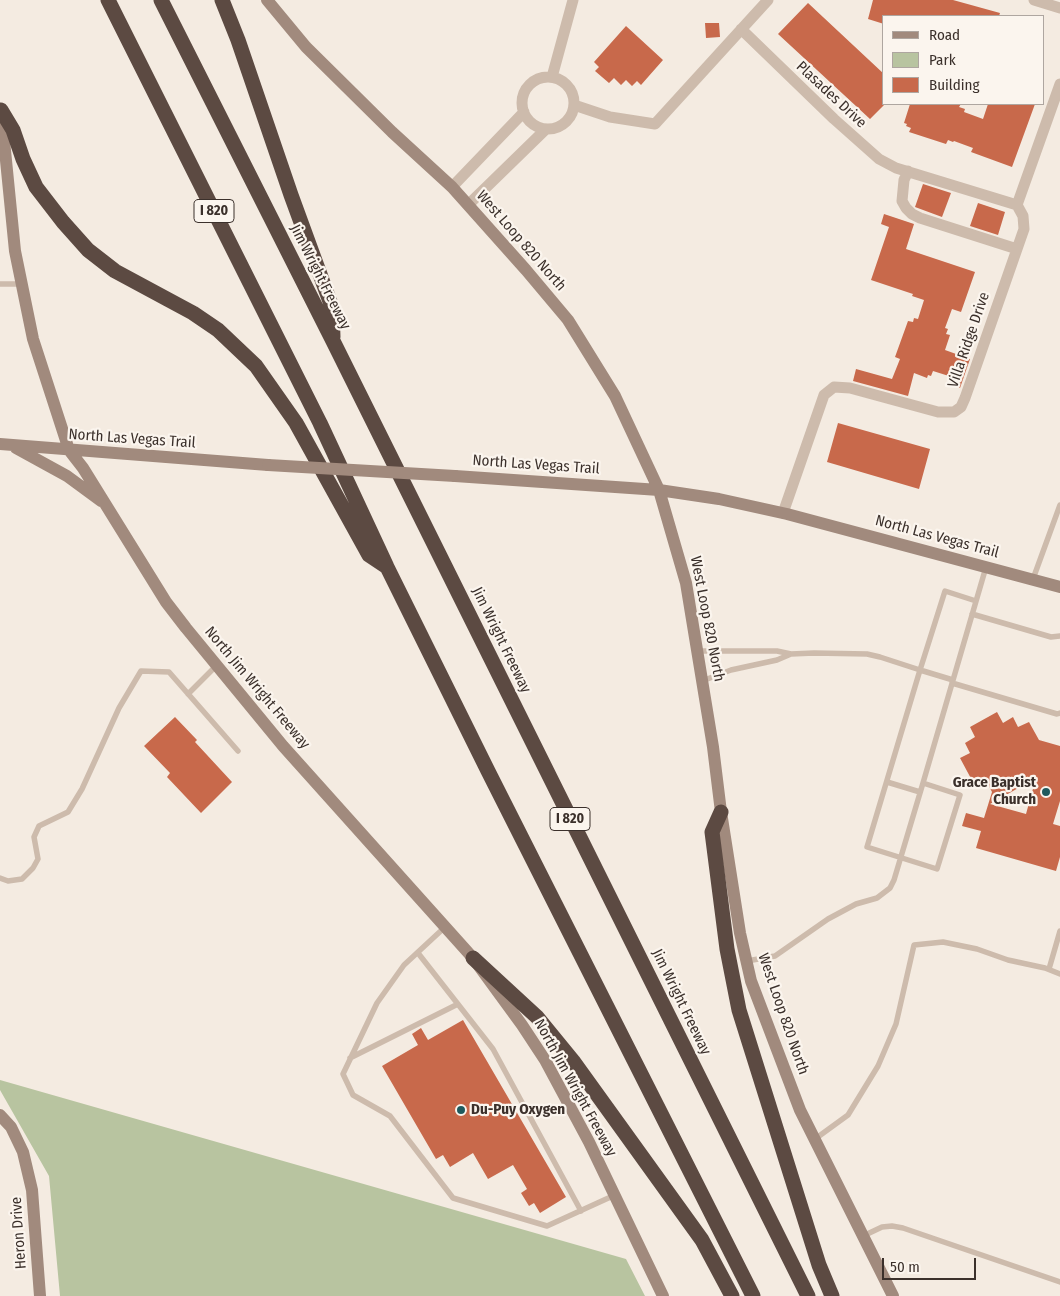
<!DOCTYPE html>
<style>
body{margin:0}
#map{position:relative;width:1060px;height:1296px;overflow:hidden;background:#f4ebe1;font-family:"Fira Sans Condensed",sans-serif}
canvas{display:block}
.legend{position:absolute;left:882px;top:15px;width:162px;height:90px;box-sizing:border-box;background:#fbf5ee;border:1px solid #aea6a0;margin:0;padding:6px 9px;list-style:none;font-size:15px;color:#3b302b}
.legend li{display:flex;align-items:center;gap:10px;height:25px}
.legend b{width:25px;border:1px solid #aea6a0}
.scale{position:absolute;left:882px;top:1258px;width:94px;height:22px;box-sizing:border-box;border:2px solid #3b302b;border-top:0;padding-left:6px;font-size:15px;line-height:18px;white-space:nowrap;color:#3b302b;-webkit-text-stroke:4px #fbf5ee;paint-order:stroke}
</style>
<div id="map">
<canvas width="1060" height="1296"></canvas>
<ul class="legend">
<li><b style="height:6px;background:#a18a7d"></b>Road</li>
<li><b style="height:14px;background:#b8c4a0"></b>Park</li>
<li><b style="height:14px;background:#c8694b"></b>Building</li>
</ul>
<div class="scale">50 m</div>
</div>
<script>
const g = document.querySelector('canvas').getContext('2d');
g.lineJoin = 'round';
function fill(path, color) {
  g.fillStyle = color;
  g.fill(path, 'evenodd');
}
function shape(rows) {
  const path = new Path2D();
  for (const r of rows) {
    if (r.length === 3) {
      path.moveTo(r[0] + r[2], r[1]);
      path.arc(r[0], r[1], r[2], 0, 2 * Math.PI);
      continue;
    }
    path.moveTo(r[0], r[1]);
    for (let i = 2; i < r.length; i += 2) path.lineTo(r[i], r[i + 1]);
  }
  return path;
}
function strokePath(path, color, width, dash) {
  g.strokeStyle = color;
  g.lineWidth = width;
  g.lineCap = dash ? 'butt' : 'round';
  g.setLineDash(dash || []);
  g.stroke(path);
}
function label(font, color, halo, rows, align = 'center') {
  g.font = font + ' "Fira Sans Condensed",sans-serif';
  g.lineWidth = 4.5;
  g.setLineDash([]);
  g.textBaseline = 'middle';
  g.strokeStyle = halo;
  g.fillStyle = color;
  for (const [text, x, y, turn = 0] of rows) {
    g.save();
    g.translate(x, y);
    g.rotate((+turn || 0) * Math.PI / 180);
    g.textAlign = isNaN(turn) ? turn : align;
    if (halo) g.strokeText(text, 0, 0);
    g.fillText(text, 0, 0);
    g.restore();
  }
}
fill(shape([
 [0,1080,626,1259,645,1296,60,1296,49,1176,0,1090]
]), '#b8c4a0');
fill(shape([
 [873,0,953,0,1000,13,999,16,884,16,884,24,868,19],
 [808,3,884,74,884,105,870,119,778,34],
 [705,23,719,23,720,37,706,38],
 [626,26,663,60,641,85,637,81,632,86,626,80,621,85,614,78,609,83,595,71,599,67,594,62],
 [910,104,961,104,959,107,965,109,964,112,983,119,988,104,1035,104,1012,167,971,152,973,148,954,141,953,142,948,140,946,144,909,132,911,128,906,126,907,124,904,123],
 [923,184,951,193,942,217,915,207],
 [978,203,1005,212,998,235,970,226],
 [884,214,914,224,906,249,975,272,961,312,952,309,945,328,948,329,946,334,950,335,945,350,970,359,960,388,949,384,952,377,933,371,931,376,928,375,927,378,914,373,908,396,853,381,856,369,892,379,900,359,895,357,908,321,913,322,914,318,918,319,924,300,912,296,913,294,871,280,889,227,881,224],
 [838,423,930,449,919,489,827,462],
 [997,712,1003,723,1013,717,1018,727,1029,722,1039,740,1060,746,1060,801,1053,824,1060,826,1060,857,1056,871,976,848,981,831,962,826,966,813,984,818,992,792,986,780,975,786,960,758,970,753,965,743,975,737,970,727],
 [1036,778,1026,814,990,804],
 [175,717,197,740,195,742,232,782,201,813,167,777,170,773,144,746],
 [463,1020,566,1197,540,1213,534,1203,529,1206,521,1193,527,1189,513,1165,488,1179,473,1153,450,1167,443,1155,436,1159,382,1066,418,1045,412,1034,421,1028,428,1040]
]), '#c8694b');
strokePath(shape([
 [0,284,22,284],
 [1033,579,1060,505],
 [972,614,1051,637,1060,636],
 [697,651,777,651,791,654],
 [953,680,920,670,945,591,976,601],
 [702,681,731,670,777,660,791,654,814,653,867,654,880,657,920,670,867,847,937,869,960,795,923,783,986,567],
 [952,683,1057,714,1060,713],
 [188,694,216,666],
 [887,782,920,792],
 [0,878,8,881,22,879,33,868,38,859,34,837,39,826,68,812,82,789,119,708,141,671,169,672,238,751],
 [445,927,404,965,377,1003,343,1074,353,1095,390,1116,453,1198,547,1226,615,1195],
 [418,953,493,1049,581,1211],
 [747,961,775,956,828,919,856,904,877,898,890,888,894,880,923,783],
 [1049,969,1060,931],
 [350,1058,458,1004],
 [815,1139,848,1115,878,1066,896,1024,914,945,943,942,977,949,1008,960,1045,968,1060,974],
 [863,1236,882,1227,892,1226,903,1228,1060,1282]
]), '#cdbbac', 5.5);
strokePath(shape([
 [1034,0,1060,8],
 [741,29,834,119,879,159,896,168,1017,205],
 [552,77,573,0],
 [548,103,26],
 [574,105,610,117,655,124,768,0],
 [908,171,904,180,902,201,906,208,912,214,920,218,1017,249],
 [452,187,524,112],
 [468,205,546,129],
 [783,513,824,395,834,387,850,388,938,412,954,412,961,407,965,398,1024,229,1023,216,1017,205,1060,84]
]), '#cdbbac', 11);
strokePath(shape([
 [267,0,306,47,392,132,452,187,526,270,568,320,615,396,659,490,686,583,713,747,721,812,740,933,751,981,800,1110,893,1296],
 [1,110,15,251,33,339,69,450,83,468,166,602,186,628,283,746,473,958,522,1025,545,1060,589,1142,663,1296],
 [0,444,268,465],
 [16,448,67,476,101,501],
 [455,476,659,490,719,499,787,514,1060,587],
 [0,1115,11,1127,23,1152,32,1190,40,1296]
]), '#a18a7d', 12);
strokePath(shape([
 [108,0,320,423,387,567,488,771,753,1296],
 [161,0,333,341,808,1296],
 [222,0,238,40,291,195,332,307,333,337],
 [1,110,13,130,23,159,36,187,63,222,88,250,115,271,193,313,218,330,256,366,296,423,369,555,387,567],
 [721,812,712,832,727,949,739,1010,819,1265,832,1296],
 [473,958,537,1017,573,1061,702,1240,732,1296]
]), '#5c4a42', 15);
strokePath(shape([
 [268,465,455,476]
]), '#a18a7d', 12);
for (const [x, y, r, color] of [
 [1046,792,5,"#1f5a5e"],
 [461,1110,5,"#1f5a5e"]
]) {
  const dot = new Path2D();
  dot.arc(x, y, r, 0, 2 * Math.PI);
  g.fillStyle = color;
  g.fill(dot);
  strokePath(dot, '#fbf5ee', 2);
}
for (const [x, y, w] of [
 [214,211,40],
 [570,819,40]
]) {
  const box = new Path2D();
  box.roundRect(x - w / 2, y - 11.5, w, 23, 4);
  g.fillStyle = '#fbf5ee';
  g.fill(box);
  strokePath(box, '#3b302b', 1);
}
label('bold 14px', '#3b302b', null, [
 ["I 820",214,211],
 ["I 820",570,819]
]);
label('15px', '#3b302b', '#fbf5ee', [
 ["Plasades Drive",831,95,43],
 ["West Loop 820 North",521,241,49],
 ["Jim Wright Freeway",320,277,63],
 ["Villa Ridge Drive",969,340,-71],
 ["North Las Vegas Trail",132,439,4],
 ["North Las Vegas Trail",536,465,4],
 ["North Las Vegas Trail",937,537,15],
 ["West Loop 820 North",707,619,79],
 ["Jim Wright Freeway",501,640,64],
 ["North Jim Wright Freeway",257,688,50],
 ["Jim Wright Freeway",681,1002,64],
 ["West Loop 820 North",783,1014,71],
 ["North Jim Wright Freeway",575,1088,61],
 ["Heron Drive",19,1233,-94]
]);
label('bold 15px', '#3b302b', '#fbf5ee', [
 ["Grace Baptist",1036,783],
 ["Church",1036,800],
 ["Du-Puy Oxygen",471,1110,"left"]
], 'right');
</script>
